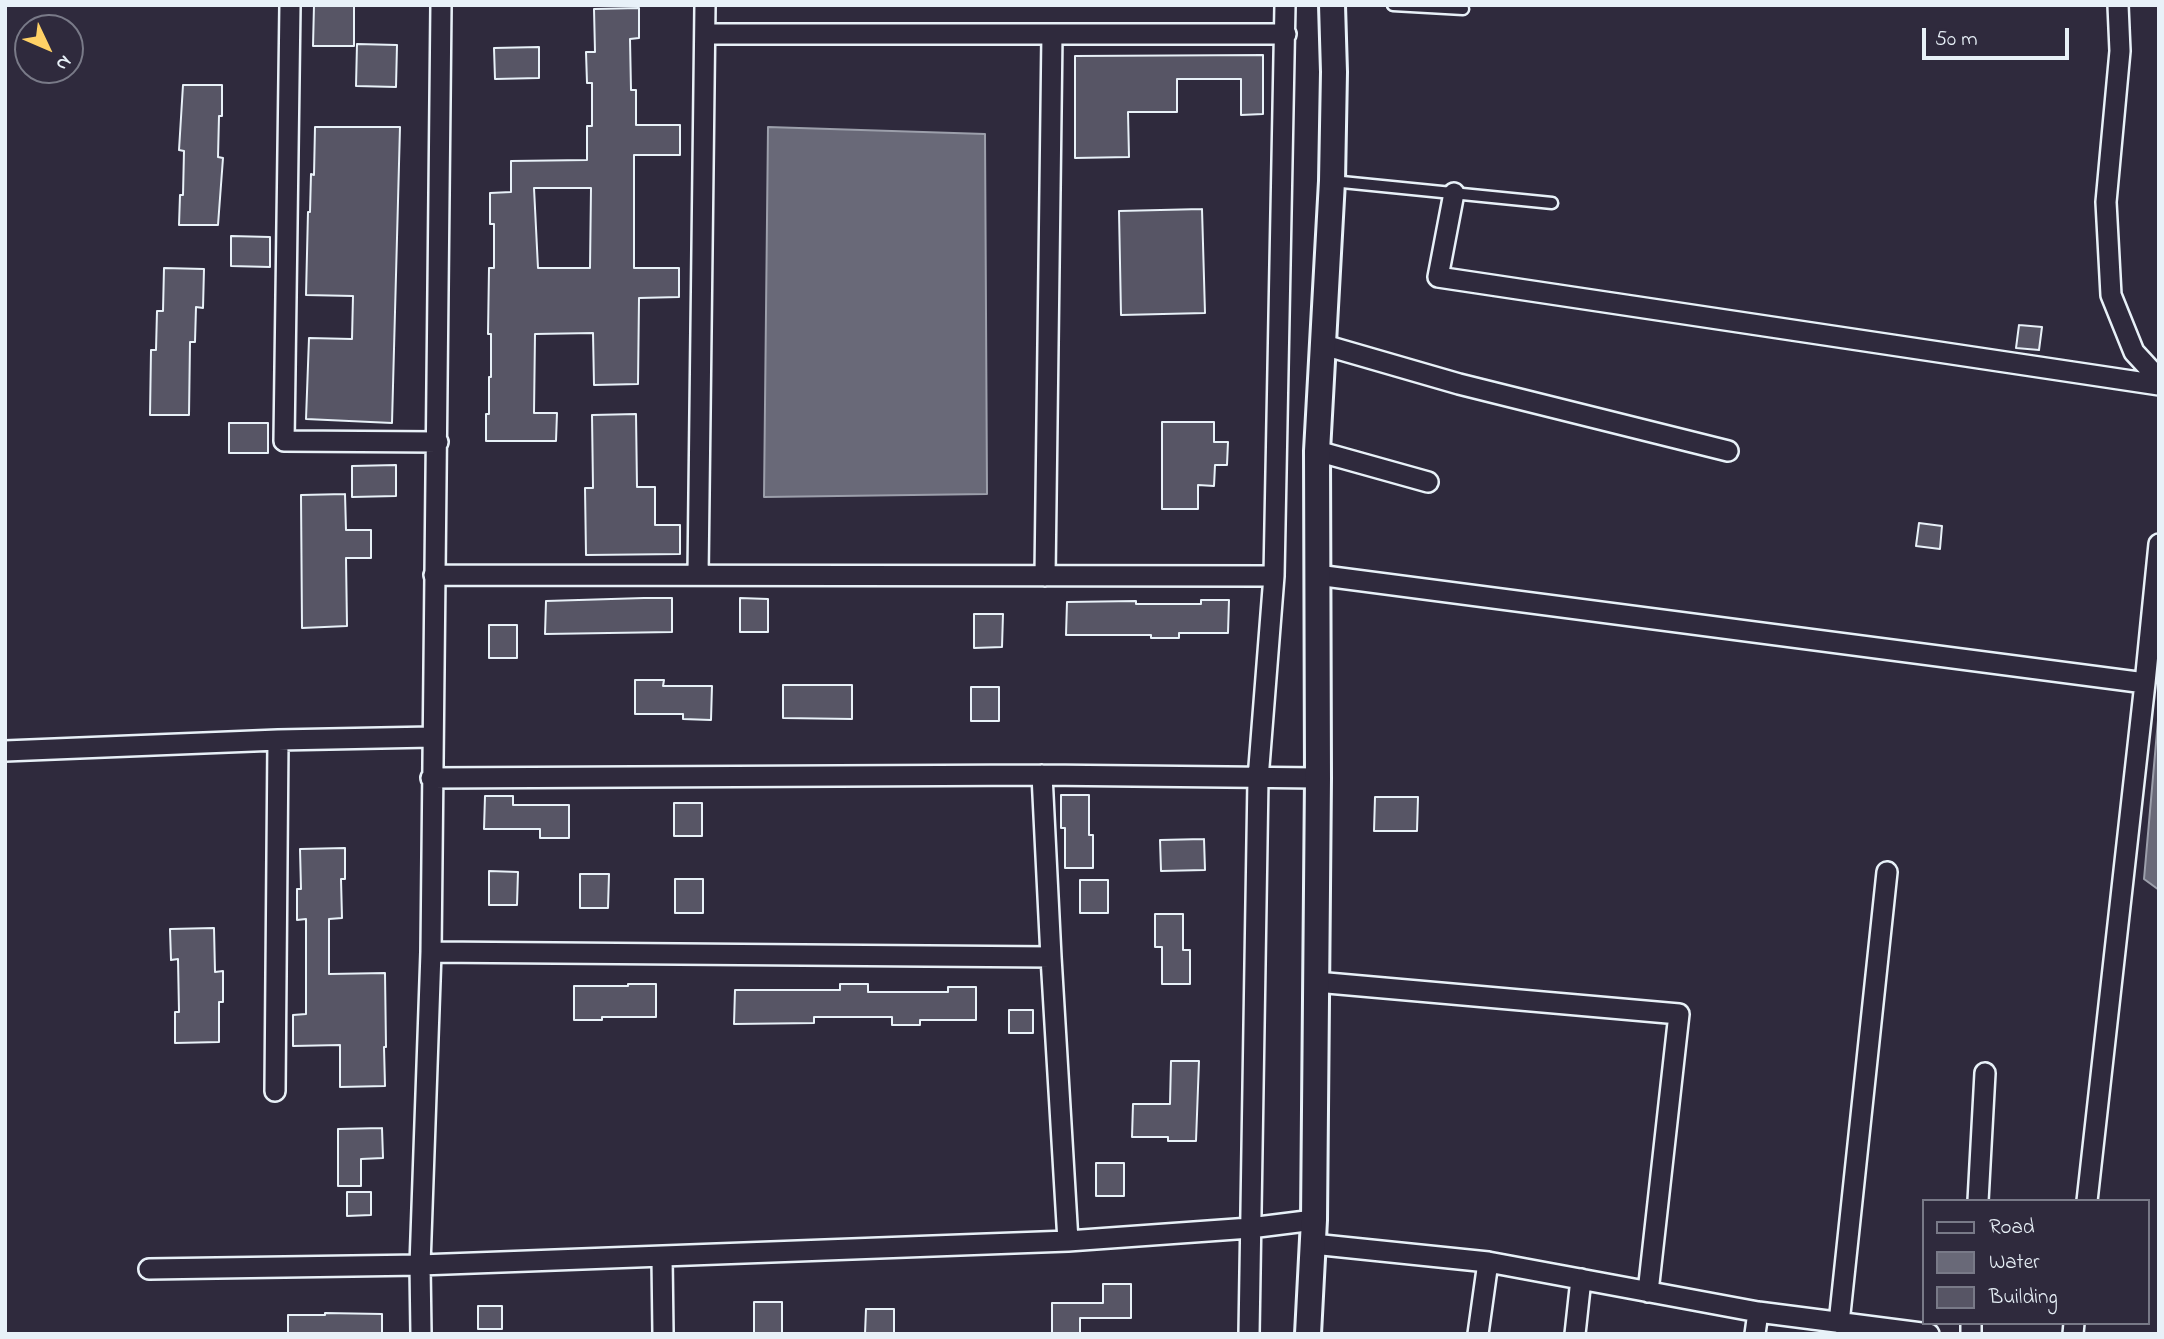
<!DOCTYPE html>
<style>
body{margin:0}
#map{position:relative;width:2164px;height:1339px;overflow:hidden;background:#2f2a3d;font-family:"Indie Flower",sans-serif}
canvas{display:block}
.frame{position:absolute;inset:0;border:7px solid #e8f1f8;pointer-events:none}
.legend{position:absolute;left:1922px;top:1199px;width:228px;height:126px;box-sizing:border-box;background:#2f2a3d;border:2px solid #797a88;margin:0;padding:9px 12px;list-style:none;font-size:21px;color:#e8f1f8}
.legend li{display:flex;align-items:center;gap:14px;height:35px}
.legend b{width:35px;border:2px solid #797a88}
.north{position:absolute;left:14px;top:14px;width:70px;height:70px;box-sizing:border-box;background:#2f2a3d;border:2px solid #797a88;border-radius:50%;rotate:134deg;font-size:19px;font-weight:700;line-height:28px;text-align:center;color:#e8f1f8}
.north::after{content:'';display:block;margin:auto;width:24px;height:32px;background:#ffd166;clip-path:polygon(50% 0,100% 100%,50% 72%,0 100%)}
.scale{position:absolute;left:1922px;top:28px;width:147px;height:32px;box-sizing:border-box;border:4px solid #e8f1f8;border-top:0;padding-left:9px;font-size:21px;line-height:24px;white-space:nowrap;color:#e8f1f8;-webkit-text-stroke:5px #2f2a3d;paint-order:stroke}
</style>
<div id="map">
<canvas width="2164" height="1339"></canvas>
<div class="frame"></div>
<ul class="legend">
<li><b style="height:9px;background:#2f2a3d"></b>Road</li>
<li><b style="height:19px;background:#696978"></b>Water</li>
<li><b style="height:19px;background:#575565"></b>Building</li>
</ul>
<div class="north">N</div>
<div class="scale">50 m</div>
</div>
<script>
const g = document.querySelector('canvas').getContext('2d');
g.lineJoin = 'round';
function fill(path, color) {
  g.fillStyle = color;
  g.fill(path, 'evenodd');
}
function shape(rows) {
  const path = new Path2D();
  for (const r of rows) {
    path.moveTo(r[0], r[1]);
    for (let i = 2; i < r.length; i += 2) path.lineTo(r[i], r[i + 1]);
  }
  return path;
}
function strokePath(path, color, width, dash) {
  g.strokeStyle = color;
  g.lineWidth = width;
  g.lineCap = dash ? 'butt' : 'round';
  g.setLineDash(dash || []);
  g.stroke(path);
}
const water = shape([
 [768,127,985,134,987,494,764,497,768,127],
 [2158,720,2159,720,2159,890,2144,879,2158,720]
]);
fill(water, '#696978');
strokePath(water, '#9c9fab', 2);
const building = shape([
 [314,5,354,5,354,46,313,46,314,5],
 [639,8,639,38,630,39,631,90,636,90,636,125,680,125,680,155,634,155,634,268,679,268,679,297,639,298,638,384,594,385,593,333,535,334,534,413,557,413,556,441,486,441,486,414,489,414,489,377,491,377,491,334,488,334,489,268,494,268,494,224,490,224,490,193,511,192,511,161,587,160,587,126,592,126,592,83,587,83,586,52,595,52,594,9,639,8],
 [534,188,591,188,590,268,538,268,534,188],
 [357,44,397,45,396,87,356,86,357,44],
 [539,47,539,78,495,79,494,48,539,47],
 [1263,55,1263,114,1241,115,1241,79,1177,79,1177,112,1128,112,1129,157,1075,158,1075,56,1263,55],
 [183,85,222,85,222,116,219,116,218,157,223,158,218,225,179,225,180,195,183,195,184,151,179,150,183,85],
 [315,127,400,127,392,423,306,419,309,338,352,339,353,296,306,295,308,212,310,212,311,174,314,175,315,127],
 [1202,209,1205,313,1121,315,1119,211,1202,209],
 [231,236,270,237,270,267,231,266,231,236],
 [164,268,204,269,203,308,196,307,195,342,190,342,189,415,150,415,151,350,156,350,157,311,163,311,164,268],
 [2019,325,2042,327,2039,350,2016,348,2019,325],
 [636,414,637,487,655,487,655,525,680,525,680,554,586,555,585,488,593,488,592,415,636,414],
 [1162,422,1214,422,1214,442,1228,442,1227,465,1215,465,1214,486,1198,485,1198,509,1162,509,1162,422],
 [229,423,268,423,268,453,229,453,229,423],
 [396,465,396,496,352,497,352,466,396,465],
 [345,494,346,530,371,530,371,558,346,558,347,626,302,628,301,495,345,494],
 [1919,523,1942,526,1940,549,1916,546,1919,523],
 [644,598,672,598,672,632,545,634,546,601,644,598],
 [740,598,768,599,768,632,740,632,740,598],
 [1201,600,1229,600,1228,633,1179,633,1179,638,1151,638,1151,635,1066,635,1067,602,1136,601,1136,604,1201,604,1201,600],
 [974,614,1003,614,1002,647,974,648,974,614],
 [489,625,517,625,517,658,489,658,489,625],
 [635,680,664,680,663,686,712,686,711,720,683,719,683,714,635,714,635,680],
 [783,685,852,685,852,719,783,718,783,685],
 [971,687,999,687,999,721,971,721,971,687],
 [1061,795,1089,795,1089,835,1093,835,1093,868,1065,868,1065,828,1061,828,1061,795],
 [485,796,513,796,513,805,569,805,569,838,540,838,540,829,484,829,485,796],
 [1375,797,1418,797,1417,831,1374,831,1375,797],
 [674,803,702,803,702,836,674,836,674,803],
 [1204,839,1205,870,1161,871,1160,840,1204,839],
 [345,848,345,879,341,879,342,918,329,919,329,974,385,973,386,1047,384,1047,385,1086,340,1087,340,1045,293,1046,293,1015,306,1014,306,919,297,920,297,889,301,889,300,849,345,848],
 [489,871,518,872,517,905,489,905,489,871],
 [580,874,609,874,608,908,580,908,580,874],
 [675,879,703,879,703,913,675,913,675,879],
 [1080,880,1108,880,1108,913,1080,913,1080,880],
 [1155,914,1183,914,1183,950,1190,950,1190,984,1162,984,1162,947,1155,947,1155,914],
 [214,928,215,972,223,971,223,1002,219,1002,219,1042,175,1043,175,1012,179,1012,178,959,171,960,170,929,214,928],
 [628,984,656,984,656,1017,602,1017,602,1020,574,1020,574,986,628,986,628,984],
 [840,984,868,984,868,992,948,992,948,987,976,987,976,1020,920,1020,920,1025,892,1025,892,1017,814,1017,814,1023,734,1024,735,990,840,990,840,984],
 [1009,1010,1033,1010,1033,1033,1009,1033,1009,1010],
 [1171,1061,1199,1061,1196,1141,1168,1141,1168,1137,1132,1137,1133,1104,1170,1104,1171,1061],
 [382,1128,383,1158,361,1159,361,1186,338,1186,338,1129,382,1128],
 [1096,1163,1124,1163,1124,1196,1096,1196,1096,1163],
 [347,1192,371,1192,371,1215,347,1216,347,1192],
 [1103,1284,1131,1284,1131,1318,1080,1318,1080,1334,1052,1334,1052,1303,1103,1303,1103,1284],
 [754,1302,782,1302,782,1334,754,1334,754,1302],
 [478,1306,502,1306,502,1329,478,1329,478,1306],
 [866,1309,894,1309,894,1334,865,1334,866,1309],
 [325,1313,382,1314,382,1334,288,1334,288,1315,325,1315,325,1313]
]);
fill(building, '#575565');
strokePath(building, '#e8f1f8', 2);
const service = shape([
 [1393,5,1463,9],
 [1332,181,1552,203]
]);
const minor = shape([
 [290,5,284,441,438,442],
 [2118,5,2120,51,2106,202,2111,295,2134,352,2159,379],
 [705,34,1286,34],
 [1454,193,1438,277,2159,385],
 [1324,345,1459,384,1728,451],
 [1317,451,1428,482],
 [434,575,1274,576],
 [698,575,705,5],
 [1317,575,2145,683],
 [1045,576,1052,34],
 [5,751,278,740,432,737],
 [1042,775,1051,957],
 [431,778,1042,775,1318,778],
 [431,952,1051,957,1068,1241],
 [1316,982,1679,1014,1648,1292],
 [275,1091,278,740],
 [1978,1201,1985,1073],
 [2087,1201,2145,683,2159,544],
 [1313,1244,1488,1262,1758,1312,1929,1334],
 [662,1257,663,1334],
 [149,1269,420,1265,1068,1241,1250,1228,1314,1220],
 [1839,1323,1887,872],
 [421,1334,420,1265,431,952,441,5],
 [1249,1334,1258,779,1274,576,1285,5],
 [1478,1334,1488,1262],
 [1575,1334,1581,1279],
 [1755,1334,1758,1312],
 [1971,1334,1971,1323],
 [2073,1334,2074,1323]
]);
const tertiary = shape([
 [1308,1334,1314,1220,1318,778,1317,451,1332,181,1334,72,1332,5]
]);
strokePath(service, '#e8f1f8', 15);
strokePath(minor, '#e8f1f8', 24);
strokePath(tertiary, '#e8f1f8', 30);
strokePath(service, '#2f2a3d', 10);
strokePath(minor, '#2f2a3d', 19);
strokePath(tertiary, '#2f2a3d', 24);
</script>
